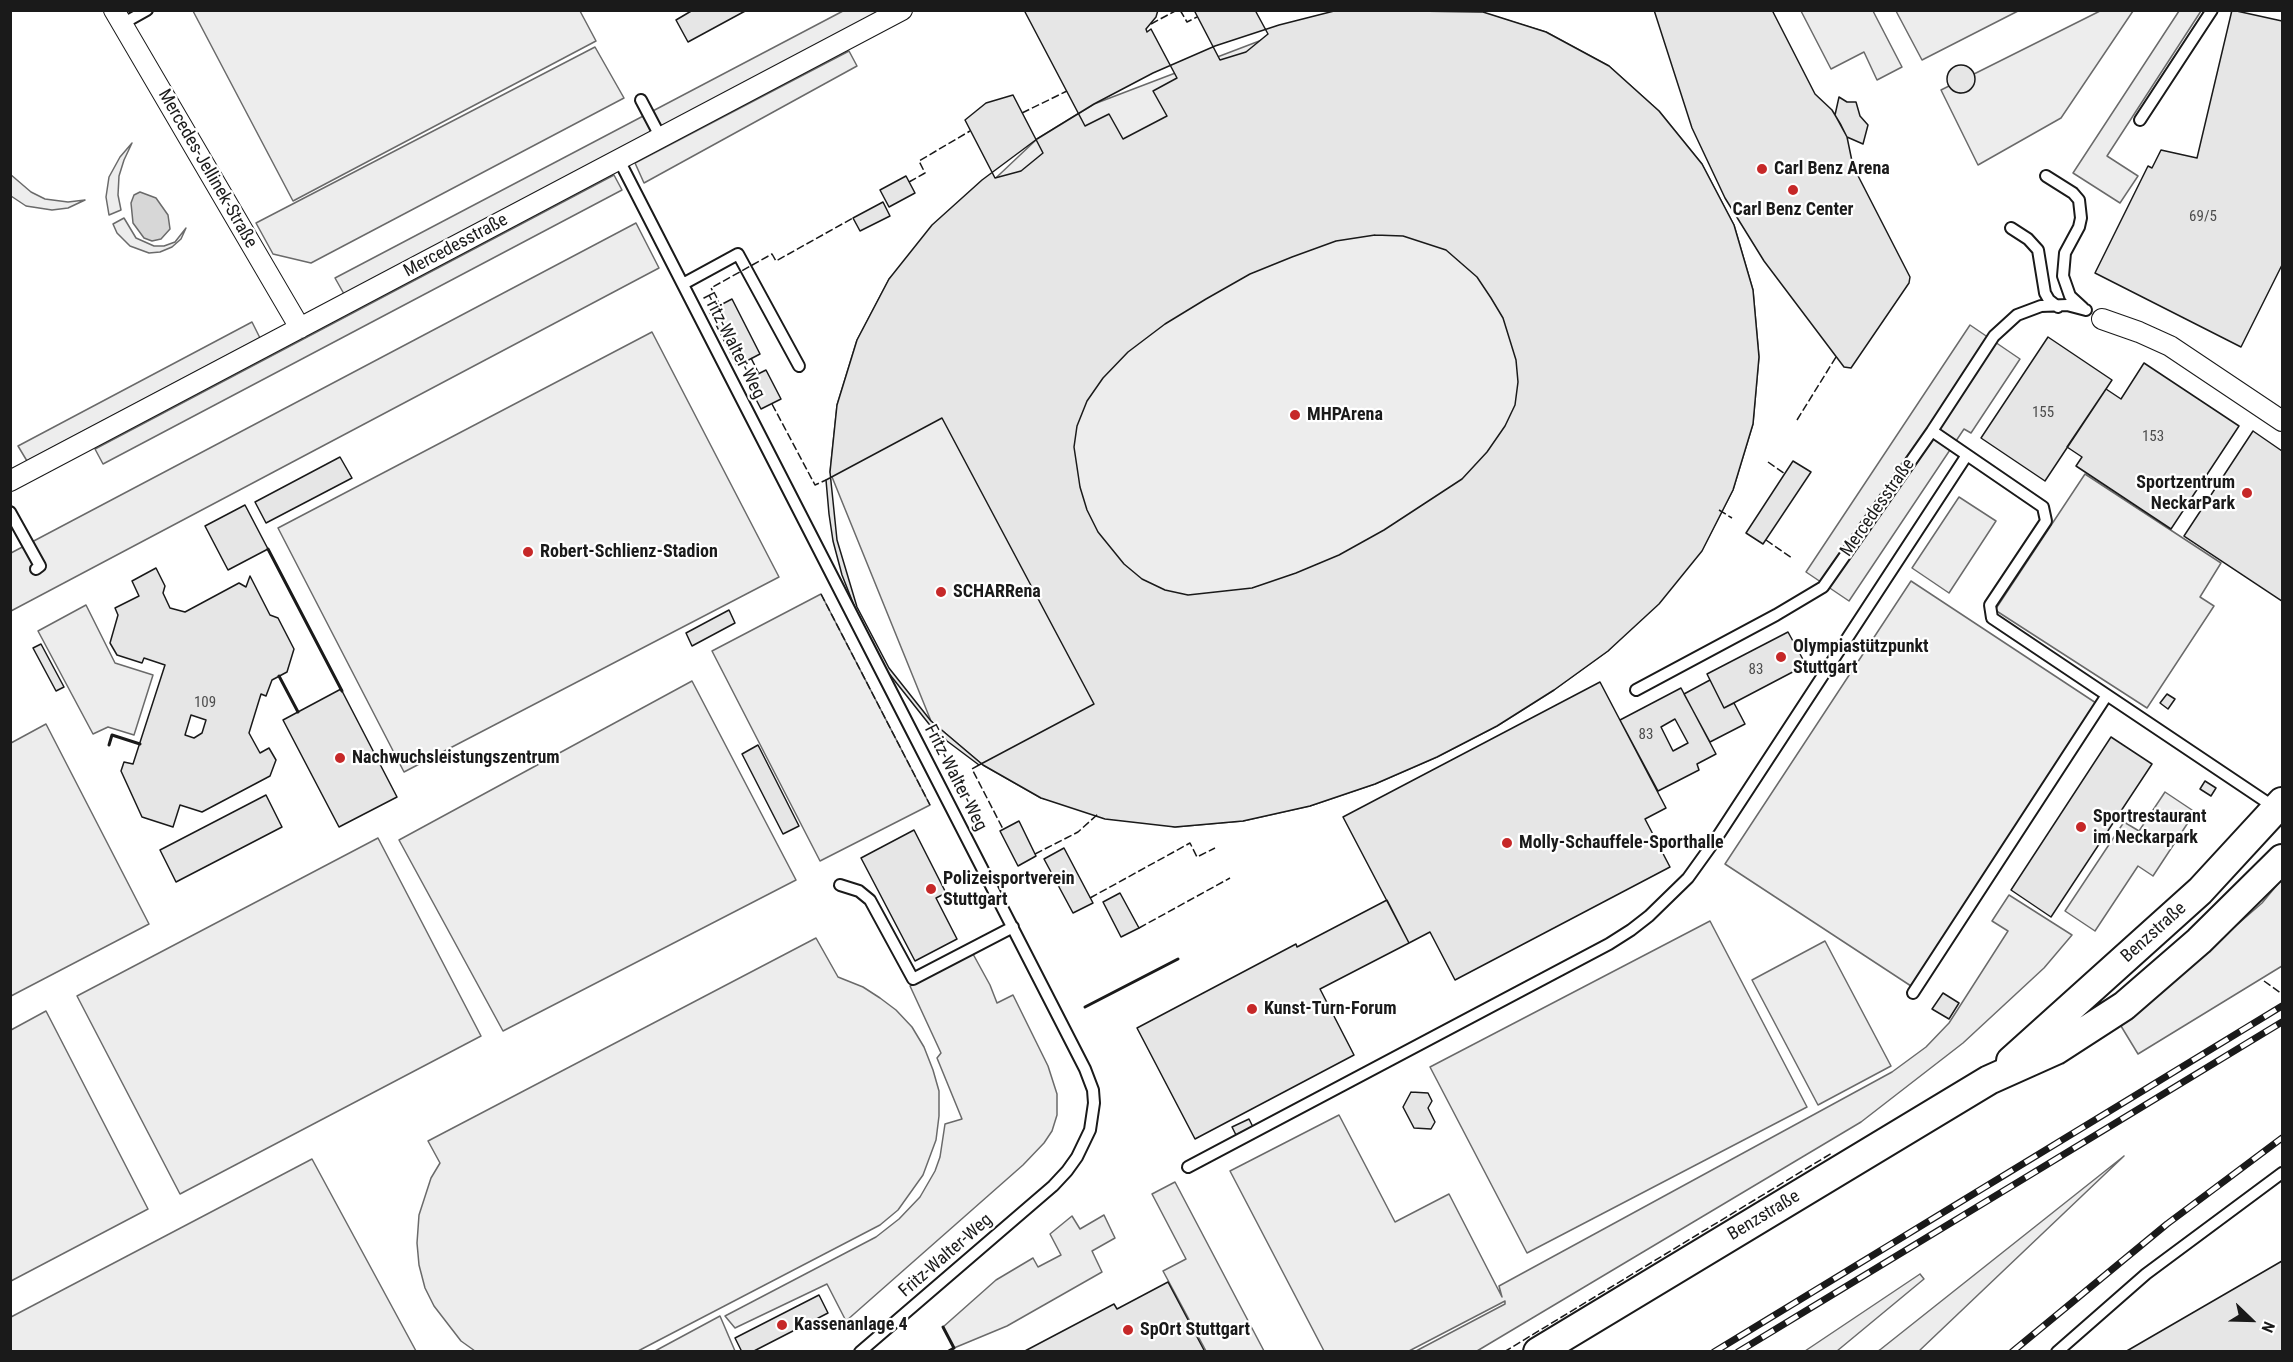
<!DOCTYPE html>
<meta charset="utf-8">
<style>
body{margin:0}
#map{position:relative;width:2293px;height:1362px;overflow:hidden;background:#fff;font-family:"Roboto Condensed",sans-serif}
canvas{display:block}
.frame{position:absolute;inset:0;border:12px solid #1a1a1a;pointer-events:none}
.north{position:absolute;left:2221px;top:1290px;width:60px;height:60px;-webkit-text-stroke:4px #fff;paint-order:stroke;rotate:113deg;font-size:16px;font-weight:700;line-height:24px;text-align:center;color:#1a1a1a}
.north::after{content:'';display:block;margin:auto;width:21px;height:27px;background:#1a1a1a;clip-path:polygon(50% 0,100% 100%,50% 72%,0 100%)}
</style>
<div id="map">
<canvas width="2293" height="1362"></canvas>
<div class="frame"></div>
<div class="north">N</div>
</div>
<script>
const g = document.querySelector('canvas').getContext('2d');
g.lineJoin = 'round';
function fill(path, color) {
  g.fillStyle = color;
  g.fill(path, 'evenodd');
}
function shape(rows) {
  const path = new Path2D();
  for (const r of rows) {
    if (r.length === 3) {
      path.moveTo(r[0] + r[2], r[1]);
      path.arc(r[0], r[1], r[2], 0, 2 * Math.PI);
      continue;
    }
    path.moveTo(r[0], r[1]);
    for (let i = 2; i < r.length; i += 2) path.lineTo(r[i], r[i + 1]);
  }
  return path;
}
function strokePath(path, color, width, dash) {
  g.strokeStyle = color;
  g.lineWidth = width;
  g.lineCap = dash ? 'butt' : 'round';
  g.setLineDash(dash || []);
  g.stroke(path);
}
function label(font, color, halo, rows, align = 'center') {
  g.font = font + ' "Roboto Condensed",sans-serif';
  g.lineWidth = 4.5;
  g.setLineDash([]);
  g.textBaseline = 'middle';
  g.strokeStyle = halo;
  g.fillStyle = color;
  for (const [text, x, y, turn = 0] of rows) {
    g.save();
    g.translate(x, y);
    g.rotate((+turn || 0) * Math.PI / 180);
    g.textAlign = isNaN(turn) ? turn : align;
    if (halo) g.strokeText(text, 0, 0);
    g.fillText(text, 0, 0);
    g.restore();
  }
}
const built = shape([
 [1474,10,1546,32,1609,66,1659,111,1702,164,1734,225,1753,290,1759,357,1753,424,1733,490,1702,550,1608,651,1554,690,1497,726,1437,757,1375,784,1310,806,1243,821,1175,827,1041,798,983,765,931,721,830,472,837,405,857,340,889,279,1037,139,1094,104,1338,11,1474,10],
 [2102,10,2133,11,2061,118,1978,165,1941,90,1949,86,1960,93,1969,90,1974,83,1974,74,2102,10],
 [193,11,580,11,596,41,293,201,193,11],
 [843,11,880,11,344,294,335,278,843,11],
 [1801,11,1873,11,1902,67,1877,80,1864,52,1831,69,1801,11],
 [1896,11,2018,11,1922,60,1896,11],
 [2179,11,2201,11,2107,156,2138,176,2120,203,2073,173,2179,11],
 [595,47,624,98,311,263,273,254,256,223,595,47],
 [849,51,857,66,644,183,635,163,849,51],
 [132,143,124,160,119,176,118,195,121,210,109,215,106,197,109,177,120,157,132,143],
 [10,174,31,192,45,199,68,202,85,200,68,208,52,210,26,206,11,196,10,174],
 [614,175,622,190,103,464,95,449,614,175],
 [124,218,136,238,154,246,164,246,175,242,186,228,181,239,172,247,160,252,149,253,130,246,117,233,113,224,124,218],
 [636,223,659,268,11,611,11,553,636,223],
 [252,322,260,338,27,461,18,446,252,322],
 [1970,325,2020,359,1971,433,1964,429,1849,601,1806,572,1970,325],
 [652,332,779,577,404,772,278,528,652,332],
 [2085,474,2221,563,2200,597,2214,606,2147,708,1995,610,2085,474],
 [1959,497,1996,521,1949,593,1912,568,1959,497],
 [1911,581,2096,703,1911,986,1725,864,1911,581],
 [821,594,930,805,820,861,712,651,821,594],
 [86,605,115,663,153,675,134,735,108,727,93,734,38,631,86,605],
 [692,681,796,880,503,1031,399,840,692,681],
 [46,724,149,924,11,996,11,743,46,724],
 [2165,792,2195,812,2153,876,2138,866,2095,931,2065,911,2124,822,2139,831,2165,792],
 [378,838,481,1036,180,1194,77,996,378,838],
 [2282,879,2282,966,2138,1054,2121,1026,2262,903,2282,879],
 [2009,895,2072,935,2044,968,1963,1043,1861,1122,1477,1351,1416,1351,1505,1304,1505,1301,1409,1351,1324,1351,1230,1171,1339,1115,1395,1222,1449,1194,1502,1297,1499,1286,1892,1072,1926,1047,1949,1023,2008,931,1992,921,2009,895],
 [1710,921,1807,1107,1527,1253,1430,1067,1710,921],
 [816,938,838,977,863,987,880,998,896,1010,912,1027,924,1047,933,1070,939,1091,939,1116,936,1140,923,1175,898,1210,880,1225,638,1351,475,1351,461,1341,434,1306,425,1288,419,1265,417,1243,419,1215,431,1178,440,1163,428,1141,816,938],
 [1825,941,1891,1066,1818,1105,1752,980,1825,941],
 [973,954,990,985,997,1003,1013,995,1048,1066,1057,1094,1057,1115,1052,1131,1044,1143,1023,1165,846,1321,827,1284,735,1328,725,1316,876,1237,899,1219,920,1197,935,1171,940,1157,945,1124,962,1119,937,1058,941,1053,910,986,973,954],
 [46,1011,148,1209,11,1281,11,1030,46,1011],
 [2124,1156,1919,1351,1878,1351,1881,1349,2124,1156],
 [312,1159,416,1351,11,1351,11,1317,312,1159],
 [1175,1182,1264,1351,1206,1351,1163,1271,1186,1259,1152,1194,1175,1182],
 [1104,1215,1115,1238,1092,1251,1102,1272,1007,1326,954,1348,943,1327,996,1280,1033,1258,1038,1267,1061,1255,1050,1234,1072,1216,1080,1229,1104,1215],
 [1920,1274,1924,1279,1837,1351,1805,1351,1920,1274],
 [720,1316,735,1351,655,1351,720,1316]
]);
fill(built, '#ededed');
strokePath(built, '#6a6a6a', 1.5);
const water = shape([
 [140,192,156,198,168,215,170,229,161,239,152,241,144,238,133,223,131,203,134,195,140,192]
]);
fill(water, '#d7d7d7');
strokePath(water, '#6a6a6a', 1.5);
const building = shape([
 [693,10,747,10,688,42,676,20,693,10],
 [1024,10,1158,10,1156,17,1146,29,1147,32,1151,29,1177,78,1153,91,1167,116,1123,139,1109,114,1085,126,1024,10],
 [1194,10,1255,10,1268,34,1246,52,1220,60,1194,10],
 [1338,10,1483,12,1546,32,1609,66,1659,111,1702,164,1734,225,1753,290,1759,357,1753,424,1733,490,1702,551,1659,604,1608,651,1554,690,1497,726,1437,757,1375,784,1310,806,1243,821,1175,827,1105,819,1041,798,983,765,931,721,889,668,857,607,837,540,830,472,837,405,857,340,889,279,932,225,982,180,1037,139,1094,104,1153,73,1215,46,1279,25,1338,10],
 [1375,235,1403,236,1446,250,1477,277,1491,298,1503,318,1516,360,1518,382,1515,405,1505,426,1487,452,1462,479,1384,530,1339,555,1296,573,1252,588,1188,595,1165,590,1142,579,1124,564,1098,532,1087,510,1080,487,1074,447,1077,426,1087,401,1103,378,1128,352,1165,324,1206,299,1250,274,1292,257,1336,241,1375,235],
 [1654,10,1772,10,1815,94,1832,110,1841,125,1847,137,1853,166,1910,277,1909,283,1851,368,1844,367,1764,261,1725,198,1692,128,1654,10],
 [2232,10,2282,21,2282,265,2241,347,2095,273,2148,166,2152,168,2161,150,2197,158,2232,10],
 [1961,79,14],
 [1013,95,1043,153,1021,171,995,178,965,120,986,103,1013,95],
 [1839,97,1847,102,1856,102,1860,116,1868,125,1863,144,1847,137,1835,115,1839,97],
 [906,176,915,193,889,207,880,190,906,176],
 [883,202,890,216,860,231,853,218,883,202],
 [732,299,760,354,737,366,709,311,732,299],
 [2048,337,2112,380,2045,481,1981,438,2048,337],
 [2144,363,2239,426,2171,529,2076,466,2082,457,2067,447,2106,389,2121,399,2144,363],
 [766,370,781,399,761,409,746,380,766,370],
 [942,418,1094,704,979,765,947,741,929,724,887,671,855,608,842,575,833,541,829,514,826,480,942,418],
 [2253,431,2282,451,2282,601,2184,536,2253,431],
 [340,457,352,478,266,523,255,502,340,457],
 [1793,461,1811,472,1763,544,1746,533,1793,461],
 [245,505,268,549,228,570,205,526,245,505],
 [156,568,165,586,163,593,170,608,185,612,239,583,246,587,250,576,270,615,278,618,294,649,287,672,272,680,266,696,261,694,249,733,260,753,269,748,276,760,270,776,202,812,180,805,173,827,142,817,121,771,124,762,133,764,165,665,144,658,142,663,117,655,110,643,118,615,115,608,139,596,132,581,156,568],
 [191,715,206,720,202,733,194,738,185,735,191,715],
 [729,610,735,623,692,646,686,633,729,610],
 [1788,632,1806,665,1724,708,1707,674,1788,632],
 [41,644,64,687,56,691,33,648,41,644],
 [1710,680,1724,708,1734,703,1745,724,1710,742,1684,694,1710,680],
 [1600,682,1666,808,1645,819,1670,867,1455,980,1430,932,1409,943,1343,817,1600,682],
 [1681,688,1716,754,1697,764,1699,770,1658,791,1620,720,1681,688],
 [1675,719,1688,743,1673,751,1661,727,1675,719],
 [341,689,397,797,339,827,283,720,341,689],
 [2167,694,2175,699,2168,709,2160,703,2167,694],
 [2111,737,2152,764,2051,917,2011,890,2111,737],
 [758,745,799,826,783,834,742,754,758,745],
 [2205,781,2216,788,2211,796,2200,789,2205,781],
 [266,795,282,827,176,882,160,850,266,795],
 [1019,821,1036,856,1018,866,1000,831,1019,821],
 [914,830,946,893,936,898,957,939,915,961,861,858,914,830],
 [1064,848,1093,903,1073,913,1044,859,1064,848],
 [1120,893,1139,928,1121,937,1103,902,1120,893],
 [1387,900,1409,943,1320,989,1354,1055,1195,1139,1137,1028,1296,944,1297,947,1387,900],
 [1943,993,1959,1003,1949,1019,1932,1009,1943,993],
 [1411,1092,1428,1093,1432,1101,1428,1108,1435,1122,1431,1129,1414,1128,1403,1107,1411,1092],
 [1249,1119,1253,1127,1236,1135,1232,1127,1249,1119],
 [2282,1261,2282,1352,2125,1352,2282,1261],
 [1168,1282,1205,1352,1023,1352,1114,1304,1117,1309,1168,1282],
 [819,1295,828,1313,752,1352,742,1352,735,1338,819,1295]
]);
fill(building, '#e6e6e6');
strokePath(building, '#1a1a1a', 1.5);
const service = shape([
 [122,24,147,10],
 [641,100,661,138],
 [2140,120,2212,10],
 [619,160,1085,1069,1093,1090,1094,1103,1090,1130,1077,1157,1067,1171,1053,1186,860,1352],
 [2046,176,2073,193,2079,200,2081,218,2079,227,2065,253,2063,276,2070,296,2083,308],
 [2011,228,2028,239,2038,250,2045,293,2049,300,2058,307],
 [683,284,738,254,799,366],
 [1932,431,2043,507,2046,521,1990,605,1992,618,2274,807],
 [10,512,40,566,36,569],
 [1636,690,1776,615,1823,587,1932,431,1994,336,2017,315,2041,306,2067,305,2086,310],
 [840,885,859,891,870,900,913,979,1013,927],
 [1913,993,2107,695],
 [1188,1167,1609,944,1631,930,1649,916,1688,878,1716,839,1967,455],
 [2057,1352,2146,1274,2282,1173]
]);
const minor = shape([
 [114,10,300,328],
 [2102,319,2139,332,2170,346,2282,421],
 [10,481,902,10]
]);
const secondary = shape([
 [2011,1061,2200,891,2282,802],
 [1538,1352,1989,1080,2056,1050,2124,1006,2199,941,2282,859]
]);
strokePath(service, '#1a1a1a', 14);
strokePath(minor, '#1a1a1a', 22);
strokePath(secondary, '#1a1a1a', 32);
strokePath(service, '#fff', 10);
strokePath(minor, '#fff', 20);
strokePath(secondary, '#fff', 28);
const rail = shape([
 [1714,1352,2282,1006],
 [1738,1352,2282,1022],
 [2012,1352,2167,1224,2282,1138]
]);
strokePath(rail, '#1a1a1a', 7);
strokePath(rail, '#fff', 4.5, [14]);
strokePath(shape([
 [1180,10,1187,22,1197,17],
 [1151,24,1177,10],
 [1022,113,1067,91],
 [909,182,925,173,919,161,970,131],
 [720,305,711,288,772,254,776,261,853,218],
 [751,358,759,374],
 [772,404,815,485,826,480],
 [1797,420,1836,357],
 [1768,462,1785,474],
 [1719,510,1732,518],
 [1766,540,1792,558],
 [821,594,930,805],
 [979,765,972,769,1003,829],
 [1035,854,1078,832,1098,814],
 [1090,898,1190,843,1197,857,1215,848],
 [1139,928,1230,878],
 [2264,981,2282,994],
 [1504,1352,1832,1153]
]), '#1a1a1a', 1.5, [8, 3]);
strokePath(shape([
 [268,549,342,691],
 [279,676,298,712],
 [109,745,112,735,140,744],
 [1085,1007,1178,959],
 [943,1327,954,1348,947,1352]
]), '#1a1a1a', 3);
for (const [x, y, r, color] of [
 [1762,169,6,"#c62828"],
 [1793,190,6,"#c62828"],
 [1295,415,6,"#c62828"],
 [2247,493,6,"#c62828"],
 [528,552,6,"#c62828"],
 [941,592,6,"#c62828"],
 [1781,657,6,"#c62828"],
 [340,758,6,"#c62828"],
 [2081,827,6,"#c62828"],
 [1507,843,6,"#c62828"],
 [931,889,6,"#c62828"],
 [1252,1009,6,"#c62828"],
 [782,1325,6,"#c62828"],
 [1128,1330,6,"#c62828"]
]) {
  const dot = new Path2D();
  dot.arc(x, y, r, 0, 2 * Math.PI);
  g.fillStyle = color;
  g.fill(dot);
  strokePath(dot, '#fff', 2);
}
label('15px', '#4d4d4d', null, [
 ["69/5",2203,217],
 ["155",2043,413],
 ["153",2153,437],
 ["83",1756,670],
 ["109",205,703],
 ["83",1646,735]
]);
label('18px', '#1a1a1a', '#fff', [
 ["Mercedes-Jellinek-Straße",207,169,60],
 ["Mercedesstraße",456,246,-28],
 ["Fritz-Walter-Weg",733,346,63],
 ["Mercedesstraße",1878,508,-55],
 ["Fritz-Walter-Weg",955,778,63],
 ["Benzstraße",2154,933,-42],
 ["Benzstraße",1764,1216,-31],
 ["Fritz-Walter-Weg",946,1256,-41]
]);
label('bold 18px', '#1a1a1a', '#fff', [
 ["Carl Benz Arena",1774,169],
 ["Carl Benz Center",1793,210,"center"],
 ["MHPArena",1307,415],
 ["Sportzentrum",2235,483,"right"],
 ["NeckarPark",2235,504,"right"],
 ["Robert-Schlienz-Stadion",540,552],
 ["SCHARRena",953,592],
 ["Olympiastützpunkt",1793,647],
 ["Stuttgart",1793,668],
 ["Nachwuchsleistungszentrum",352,758],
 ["Sportrestaurant",2093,817],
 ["im Neckarpark",2093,838],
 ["Molly-Schauffele-Sporthalle",1519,843],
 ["Polizeisportverein",943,879],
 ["Stuttgart",943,900],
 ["Kunst-Turn-Forum",1264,1009],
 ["Kassenanlage 4",794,1325],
 ["SpOrt Stuttgart",1140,1330]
], 'left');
</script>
